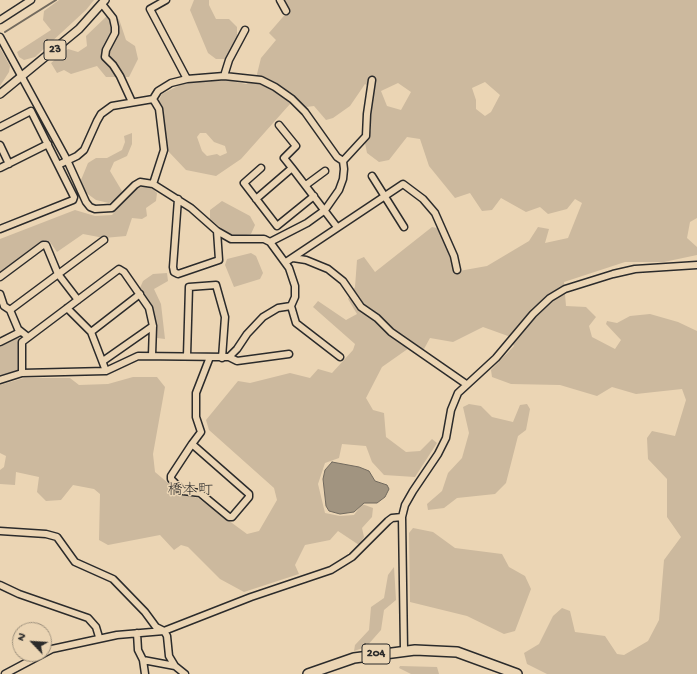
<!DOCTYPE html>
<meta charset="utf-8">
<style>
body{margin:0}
#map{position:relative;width:697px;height:674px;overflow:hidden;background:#ebd5b4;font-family:"Gochi Hand",sans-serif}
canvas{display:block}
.north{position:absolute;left:12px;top:622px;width:40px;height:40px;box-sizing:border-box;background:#ebd5b4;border:1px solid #9e917d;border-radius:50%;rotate:295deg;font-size:11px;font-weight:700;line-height:16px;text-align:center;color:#2b2b2b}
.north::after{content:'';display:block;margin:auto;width:14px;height:18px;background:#2b2b2b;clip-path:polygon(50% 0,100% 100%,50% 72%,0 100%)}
</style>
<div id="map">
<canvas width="697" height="674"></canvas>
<div class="north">N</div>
</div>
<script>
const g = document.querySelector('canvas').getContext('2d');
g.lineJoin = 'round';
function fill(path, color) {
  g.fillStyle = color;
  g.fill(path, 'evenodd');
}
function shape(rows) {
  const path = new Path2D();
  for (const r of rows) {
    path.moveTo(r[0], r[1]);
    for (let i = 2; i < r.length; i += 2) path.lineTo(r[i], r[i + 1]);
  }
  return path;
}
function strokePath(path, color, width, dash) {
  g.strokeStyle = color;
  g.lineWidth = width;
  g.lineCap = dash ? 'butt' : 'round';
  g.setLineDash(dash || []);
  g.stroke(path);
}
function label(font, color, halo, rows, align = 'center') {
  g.font = font + ' "Gochi Hand","Klee One",sans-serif';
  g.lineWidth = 3;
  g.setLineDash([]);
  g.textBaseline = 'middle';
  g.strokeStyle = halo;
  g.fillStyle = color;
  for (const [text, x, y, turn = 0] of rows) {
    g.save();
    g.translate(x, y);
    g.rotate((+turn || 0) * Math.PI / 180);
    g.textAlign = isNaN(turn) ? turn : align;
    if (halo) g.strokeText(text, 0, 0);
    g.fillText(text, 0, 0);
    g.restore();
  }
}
fill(shape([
 [59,0,94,0,86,10,35,57,24,60,19,57,17,52,51,30,43,20,44,11],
 [194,0,209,0,209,5,216,19,229,19,237,27,237,37,226,59,216,59,208,53,190,10],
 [285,0,697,0,697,218,690,222,687,238,697,247,697,255,664,262,625,262,564,282,566,306,586,307,596,317,589,326,592,337,615,349,621,340,606,324,607,321,617,323,630,316,650,314,678,322,697,331,697,674,547,674,527,664,524,653,539,644,553,616,562,608,570,611,575,632,605,636,617,654,624,655,648,641,659,620,664,560,681,537,667,517,667,479,648,459,647,438,652,431,675,436,686,400,682,389,636,394,612,387,597,396,560,385,511,384,492,377,491,370,514,346,508,336,483,327,453,342,430,338,424,349,409,348,382,367,366,398,373,410,384,413,386,437,406,452,420,451,432,439,437,443,415,477,384,475,372,462,366,446,342,444,339,458,325,463,318,484,325,513,340,516,354,515,362,504,373,508,372,517,362,528,364,537,359,545,338,531,330,540,305,545,295,565,299,574,244,592,220,579,188,547,181,545,174,550,160,535,108,545,99,540,100,494,94,489,73,485,61,500,46,501,37,492,39,477,16,472,15,485,0,484,0,470,4,467,6,456,0,453,0,385,24,378,70,378,79,385,108,384,133,377,157,377,165,387,153,454,155,472,181,494,198,498,247,534,259,531,277,500,274,488,209,430,206,420,238,381,250,383,290,373,310,378,318,369,332,373,353,350,355,344,313,307,318,301,346,320,357,314,348,299,355,287,357,260,364,257,375,272,432,227,441,229,459,271,487,266,529,241,538,227,549,229,545,243,568,238,582,203,575,199,567,209,548,214,540,207,526,212,501,198,492,210,482,211,470,193,455,198,429,166,420,139,407,137,389,160,379,162,367,153,365,143,371,130,370,116,372,89,365,84,350,106,333,118,326,120,314,106,306,107,298,102,290,104,241,159,216,176,186,170,168,151,158,102,162,94,184,83,226,80,246,84,256,78,261,58,276,40,269,33,289,10],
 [485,82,500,95,491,112,485,116,476,109,476,100,472,88],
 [398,83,411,92,401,110,387,106,381,91],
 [200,133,206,133,214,142,225,146,227,153,220,156,217,154,207,156,202,151,197,137],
 [108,15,119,19,126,40,135,46,138,59,129,77,106,77,97,66,71,74,64,70,57,73,51,63,68,49,78,52,87,46,86,36],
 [0,48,10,66,9,72,0,86],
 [132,133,132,144,127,156,114,162,110,171,122,191,117,199,109,203,96,200,85,192,81,180,88,163,96,158,107,158,122,150,125,142,124,136],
 [145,185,153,189,157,193,156,201,146,208,147,216,142,219,132,218,126,236,104,238,83,234,57,252,50,242,45,240,0,273,0,239,75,210,95,216,112,215,134,190],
 [222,201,250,216,255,225,251,234,241,236,230,235,210,219,210,210],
 [251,253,256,256,263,273,260,279,234,287,225,265,227,259],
 [167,273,168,281,154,289,161,304,165,339,157,338,153,308,140,288,143,281,153,274],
 [18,336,20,339,19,370,0,377,0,345],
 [469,404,481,406,492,417,513,422,520,405,527,404,530,409,526,430,518,436,506,483,495,494,457,498,444,508,428,510,427,504,442,491,448,473,462,458,469,433,463,407],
 [413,528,433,532,455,548,502,554,509,567,525,576,531,589,515,631,504,634,467,616,410,602,409,533],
 [394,567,396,600,384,610,381,630,366,647,354,651,355,645,369,630,371,607,384,598,388,575],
 [400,666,437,667,439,674,411,674,399,668]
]), '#ccb99e');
const water = shape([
 [332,462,359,467,369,471,375,481,387,485,389,489,385,497,377,503,364,503,354,512,340,514,329,511,326,506,323,479,325,470,332,462]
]);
fill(water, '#a19480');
strokePath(water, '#726a5e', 1);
strokePath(shape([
 [5,32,56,0]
]), '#726a5e', 2);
const minor = shape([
 [166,0,150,9,187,79],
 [280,0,286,11],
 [102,4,113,18,115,27,115,33,106,50,105,57,113,65,120,76,132,102],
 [0,20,31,0],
 [0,37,67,160,86,202,90,207,95,209,112,208,135,185,140,182,153,184,191,208,217,231,231,239,264,239,270,242,289,268,295,286,295,297,291,306,278,308,263,317,247,334,237,349,229,357,138,356,106,371,22,373,0,380],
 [224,76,229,60,245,30],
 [0,127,31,111,58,165,77,156,84,150,97,121,101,114,112,106,153,99,158,91,171,83,187,79,224,76,261,80,275,87,292,99,305,112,337,157,343,161,344,169,343,179,339,190,325,210,307,223,270,242],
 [0,145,9,164],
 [343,161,366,136,367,114,372,80],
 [0,168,48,144],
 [261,168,244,183,277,226,314,196],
 [292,168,337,227],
 [372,176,404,227],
 [153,184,164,150,159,109,153,99],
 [306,185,325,171],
 [178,199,173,267,174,272,178,274,219,260,217,231],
 [256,199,292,168,284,158,296,146,279,125],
 [0,229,73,200,74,197,58,165],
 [293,258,306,260,328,269,343,281,361,307,377,318,391,332,466,384],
 [286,262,403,184,423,199,435,213,454,256,457,270],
 [0,277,43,245,46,245,58,274,78,300],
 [0,294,4,306,10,310,18,329,28,337],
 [291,306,296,323,340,357],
 [67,308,91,332,106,371],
 [10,310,104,240],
 [91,332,140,294],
 [0,342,20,332],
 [187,356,189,287,216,285,225,317,222,358],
 [229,357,237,361,289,354],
 [103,361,153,326],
 [22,373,22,342,119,269,124,272,149,308,153,326,152,355],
 [192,444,249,494,249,497,232,517,229,517,200,493,183,491,171,479,171,476,192,444,201,432,196,417,196,393,210,357],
 [0,531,46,534,57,537,75,562,113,579,145,612,156,627,164,631,167,636,169,656,175,666,185,674],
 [0,585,19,594,88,618,96,627,99,637],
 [137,633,138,650,143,660,145,674],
 [404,650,402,517,405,505,413,491,438,454,446,438,451,410,458,393,496,358,533,314,550,298,565,289,613,274,635,269,697,265],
 [143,660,175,666],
 [5,674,52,649,117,635,164,631,251,597,331,570,352,557,388,521,392,518,402,517]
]);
const major = shape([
 [0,94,79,29,105,0]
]);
const highway = shape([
 [308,674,354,658,415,650,457,652,517,674]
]);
strokePath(minor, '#2b2b2b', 9);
strokePath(major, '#2b2b2b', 10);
strokePath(highway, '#2b2b2b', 12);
strokePath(minor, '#ebd5b4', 6);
strokePath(major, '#ebd5b4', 7);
strokePath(highway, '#ebd5b4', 9);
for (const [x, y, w] of [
 [55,50,22],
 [376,654,28]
]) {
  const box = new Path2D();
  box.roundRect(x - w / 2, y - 10, w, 20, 3);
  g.fillStyle = '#ebd5b4';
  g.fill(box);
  strokePath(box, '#2b2b2b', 1);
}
label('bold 12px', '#2b2b2b', null, [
 ["23",55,50],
 ["204",376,654]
]);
label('15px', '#2b2b2b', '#ebd5b4', [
 ["橋本町",190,492]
]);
</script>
